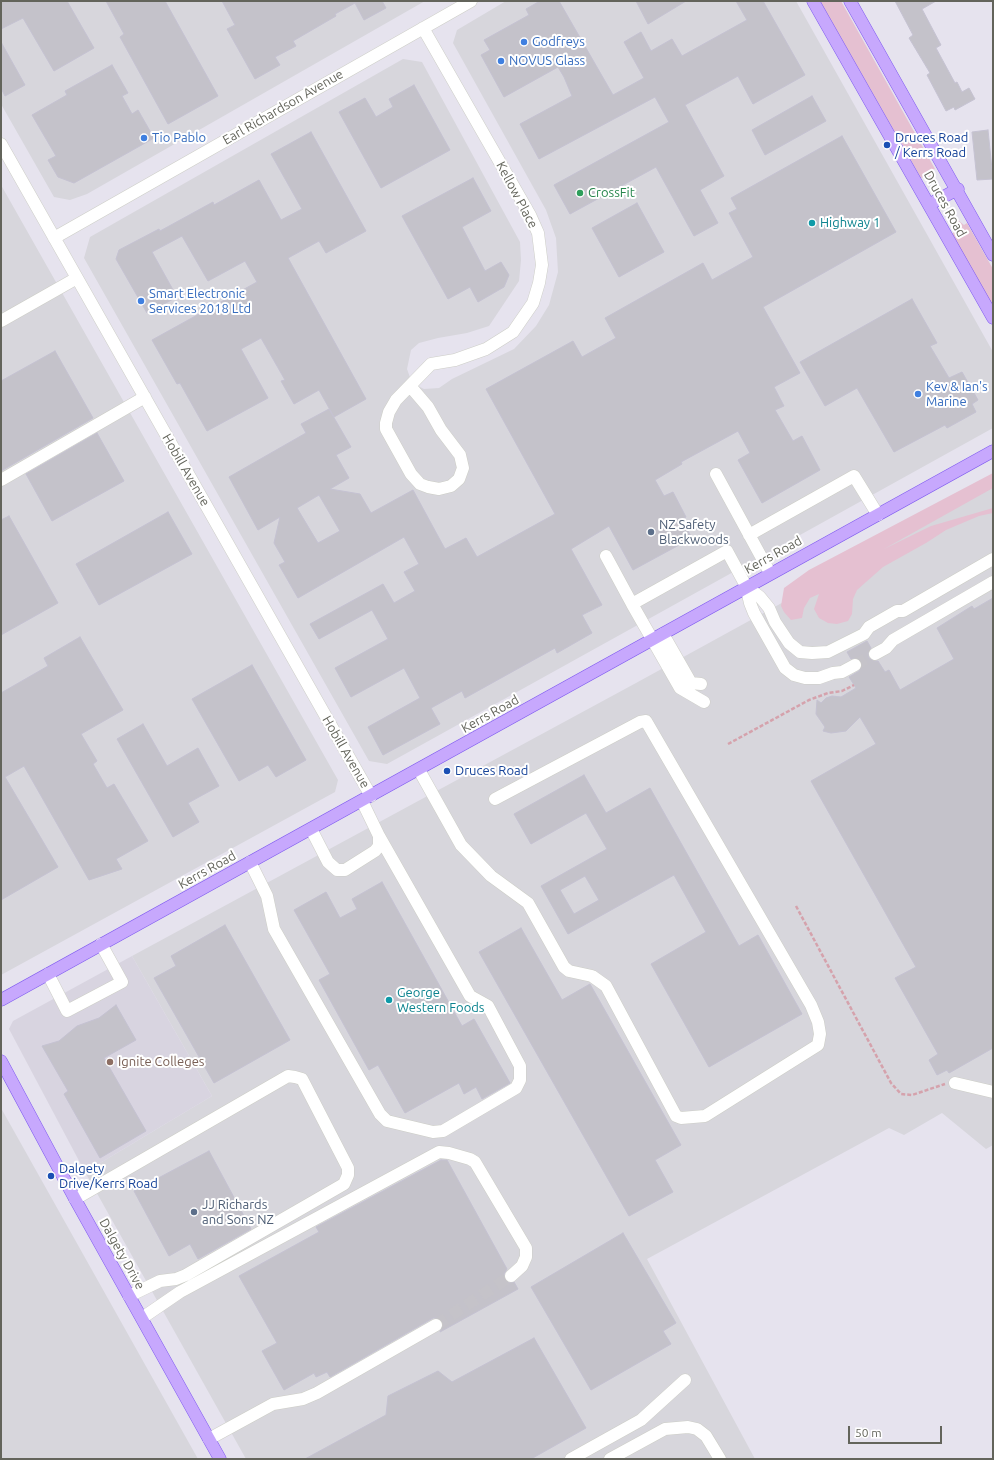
<!DOCTYPE html>
<style>
body{margin:0}
#map{position:relative;width:994px;height:1460px;overflow:hidden;background:#e6e3ee;font-family:Ubuntu,sans-serif}
canvas{display:block}
.frame{position:absolute;inset:0;border:2px solid #63645b;pointer-events:none}
.scale{position:absolute;left:848px;top:1426px;width:94px;height:18px;box-sizing:border-box;border:2px solid #63645b;border-top:0;padding-left:5px;font-size:12px;line-height:14px;white-space:nowrap;color:#63645b;-webkit-text-stroke:3px #fff;paint-order:stroke}
</style>
<div id="map">
<canvas width="994" height="1460"></canvas>
<div class="frame"></div>
<div class="scale">50 m</div>
</div>
<script>
const g = document.querySelector('canvas').getContext('2d');
g.lineJoin = 'round';
function fill(path, color) {
  g.fillStyle = color;
  g.fill(path, 'evenodd');
}
function shape(rows) {
  const path = new Path2D();
  for (const r of rows) {
    path.moveTo(r[0], r[1]);
    for (let i = 2; i < r.length; i += 2) path.lineTo(r[i], r[i + 1]);
  }
  return path;
}
function strokePath(path, color, width, dash) {
  g.strokeStyle = color;
  g.lineWidth = width;
  g.lineCap = dash ? 'butt' : 'round';
  g.setLineDash(dash || []);
  g.stroke(path);
}
function label(font, color, halo, rows, align = 'center') {
  g.font = font + ' Ubuntu,sans-serif';
  g.lineWidth = 4;
  g.setLineDash([]);
  g.textBaseline = 'middle';
  g.strokeStyle = halo;
  g.fillStyle = color;
  for (const [text, x, y, turn = 0] of rows) {
    g.save();
    g.translate(x, y);
    g.rotate((+turn || 0) * Math.PI / 180);
    g.textAlign = isNaN(turn) ? turn : align;
    if (halo) g.strokeText(text, 0, 0);
    g.fillText(text, 0, 0);
    g.restore();
  }
}
fill(shape([
 [1,1,425,1,87,194,70,200,54,197,1,104],
 [506,1,796,1,993,352,993,428,387,764,369,761,84,258,90,237,403,59,422,62,520,242,521,260,519,281,489,326,467,333,438,338,419,343,411,350,407,369,412,383,424,389,439,388,452,379,514,349,536,326,549,305,558,272,556,238,546,210,453,43,457,30],
 [1,185,338,780,335,792,1,975],
 [993,487,993,1145,986,1149,942,1113,904,1135,889,1128,647,1259,755,1459,246,1459,85,1172,212,1096,132,956,636,683],
 [1,1108,198,1459,1,1459]
]), '#d7d6dc');
fill(shape([
 [132,956,212,1096,85,1172,9,1029,13,1021]
]), '#d8d4e0');
fill(shape([
 [820,1,841,1,935,169,932,170,933,181,931,183,924,177,921,178],
 [953,216,964,225,967,223,993,269,993,307,952,234,954,232,951,222,951,217],
 [993,473,993,488,884,549,931,526,993,508,993,513,979,516,946,530,926,543,883,567,857,590,853,599,852,614,848,621,837,624,828,623,819,618,814,609,819,594,810,598,804,608,802,618,791,620,784,612,781,606,784,588,809,570]
]), '#e5c0d1');
const building = shape([
 [1,1,67,1,94,48,54,71,23,18,1,29,1,1],
 [106,1,165,1,218,96,168,124,120,37,124,34,106,1],
 [222,1,382,1,386,8,364,20,355,3,335,14,336,16,293,41,296,46,275,57,280,65,255,79,227,29,235,25,222,1],
 [540,1,559,1,613,95,644,78,624,42,641,32,651,51,672,39,682,56,747,20,736,1,763,1,805,75,753,104,738,76,685,105,724,176,700,190,718,223,694,236,656,167,570,214,554,185,669,122,655,97,539,159,520,124,572,96,564,77,558,67,504,97,481,55,490,50,484,40,529,15,526,9,540,1],
 [636,1,686,1,648,24,636,1],
 [895,1,936,1,922,9,941,45,936,48,955,83,957,82,962,92,969,88,975,99,955,110,954,107,946,111,927,75,930,73,909,38,913,35,895,1],
 [1,42,25,85,5,96,1,88,1,42],
 [112,65,128,93,122,96,132,114,138,110,154,138,74,183,58,177,48,160,56,156,32,115,67,95,65,91,112,65],
 [414,85,450,150,381,188,339,112,365,98,376,117,393,107,389,99,414,85],
 [812,96,826,121,765,155,752,130,812,96],
 [988,130,993,179,977,180,972,132,988,130],
 [311,132,366,231,326,253,319,241,288,258,366,399,334,417,319,390,294,404,281,381,285,380,261,338,241,349,268,398,207,431,180,383,177,384,152,340,257,282,245,261,208,281,182,236,152,252,177,297,147,313,116,259,119,250,159,229,160,231,213,202,214,205,259,180,281,220,302,209,271,154,311,132],
 [842,136,896,232,763,307,800,373,774,387,784,406,775,410,793,441,802,436,820,470,762,503,738,460,750,453,738,431,681,462,682,464,655,480,664,496,673,492,686,517,682,520,692,538,633,570,609,526,571,549,602,605,582,615,592,633,557,653,555,648,465,698,462,691,431,708,440,724,383,755,368,727,420,698,404,668,351,697,335,668,388,639,372,610,319,639,310,624,383,584,394,603,415,591,404,572,419,564,404,537,298,598,279,565,285,562,274,543,280,517,258,530,229,477,306,433,301,424,329,409,351,447,336,455,349,478,330,489,360,494,371,513,413,490,445,549,466,538,477,557,555,514,486,389,573,341,582,357,616,338,605,318,703,263,712,280,753,257,729,213,737,209,731,198,842,136],
 [319,495,340,531,318,543,297,508,319,495],
 [473,178,491,211,462,227,485,271,501,262,509,275,504,287,478,302,470,287,448,299,402,216,473,178],
 [637,203,664,252,619,277,592,228,637,203],
 [912,299,937,343,930,346,949,378,962,372,978,400,972,404,976,412,947,428,945,425,894,452,857,388,825,406,800,362,912,299],
 [55,351,93,418,1,471,1,381,55,351],
 [97,433,124,481,52,521,26,474,97,433],
 [168,512,192,554,99,605,76,564,168,512],
 [9,516,58,603,1,635,1,520,9,516],
 [993,598,993,1048,949,1073,947,1070,937,1075,929,1060,938,1054,895,978,916,967,811,781,876,744,860,717,846,731,831,733,823,731,825,727,816,714,817,700,821,703,826,698,832,696,841,697,856,688,849,677,859,671,862,665,859,658,851,659,847,652,867,641,871,648,868,653,869,658,874,661,878,661,885,672,889,670,900,690,954,659,937,628,972,606,974,609,993,598],
 [80,637,123,710,81,734,97,761,93,764,107,788,114,784,148,841,116,859,122,869,89,880,24,766,5,777,58,867,1,900,1,693,48,666,44,658,80,637],
 [252,665,306,760,276,777,268,765,239,781,192,699,252,665],
 [143,724,167,766,198,748,219,786,188,803,199,822,173,837,117,739,143,724],
 [584,775,606,813,650,788,739,946,758,935,802,1014,709,1067,651,964,706,932,674,875,568,934,541,886,607,849,586,813,531,844,514,814,584,775],
 [585,876,599,900,574,914,560,890,585,876],
 [382,882,462,1026,474,1019,510,1083,482,1099,476,1087,464,1094,459,1083,405,1113,378,1065,369,1070,319,980,330,974,294,910,326,892,340,918,357,909,352,899,382,882],
 [225,925,290,1040,214,1083,154,978,176,966,171,956,225,925],
 [521,928,562,1000,590,984,681,1145,655,1160,673,1192,629,1216,479,952,521,928],
 [116,1005,136,1040,104,1058,146,1131,100,1158,64,1094,68,1091,42,1046,59,1041,77,1026,99,1018,116,1005],
 [209,1151,251,1229,198,1259,190,1244,169,1256,134,1191,209,1151],
 [441,1160,447,1160,507,1269,504,1274,505,1281,509,1283,514,1282,518,1289,440,1332,443,1325,443,1322,439,1318,433,1318,330,1377,327,1372,316,1377,314,1373,284,1390,262,1351,277,1343,239,1276,319,1232,316,1227,441,1160],
 [623,1233,676,1323,663,1331,671,1344,591,1390,531,1287,623,1233],
 [534,1338,586,1428,531,1459,305,1459,386,1415,388,1396,438,1371,452,1382,534,1338]
]);
fill(building, '#c4c2ca');
strokePath(building, '#c5c2d2', 1);
strokePath(shape([
 [855,665,875,654],
 [436,1325,511,1276]
]), '#c5c3c9', 12, [12, 6]);
const minor = shape([
 [1,144,371,796],
 [54,238,471,1],
 [1,321,77,278],
 [410,386,428,407,441,430,460,455,463,468,459,479,451,486,439,489,428,487,420,484,411,474,386,429,386,423,389,412,396,400,431,364,455,360,486,349,513,332,533,303,539,283,542,265,538,233,530,215,423,28],
 [716,474,770,573],
 [1,480,145,397],
 [749,535,854,476,878,515],
 [606,556,632,604],
 [746,586,760,597,769,608,775,622,789,643,800,652,812,653,828,652,864,634,869,627,897,611,903,611,993,559],
 [663,634,691,683,701,684],
 [875,654,886,648,893,640,993,582],
 [704,702,680,688,632,604,727,551,746,586,750,603,754,613,785,668,794,675,805,678,819,678,833,673,842,672,855,665],
 [419,770,461,845,491,876,528,903,564,967,569,971,592,976,606,986,676,1116,681,1118,705,1116,818,1045,820,1034,818,1022,811,1005,646,721,640,722,495,799],
 [311,829,328,862,337,870,345,870,375,851,379,846,379,836,362,801],
 [250,862,267,896,274,929,380,1114,387,1121,433,1132,443,1131,516,1088,520,1080,520,1066,488,1006,470,996,379,836],
 [48,974,67,1011,122,982,101,944],
 [955,1083,993,1092],
 [75,1199,288,1076,295,1077,302,1079,348,1168,348,1175,344,1184,186,1275,176,1279,160,1281,129,1296],
 [142,1318,180,1292,439,1152,449,1153,470,1159,475,1162,526,1248,526,1257,522,1266,511,1276],
 [209,1439,273,1404,303,1399,317,1393,436,1325],
 [571,1459,641,1420,685,1380],
 [610,1459,665,1429,688,1427,697,1429,706,1436,720,1459]
]);
const major = shape([
 [813,1,993,318],
 [850,1,993,255],
 [930,204,958,189],
 [1,1000,993,451],
 [1,1061,75,1199,220,1459]
]);
strokePath(minor, '#cdcec7', 13);
strokePath(major, '#7f5bef', 13);
strokePath(shape([
 [728,744,809,700,828,693,842,691,854,685],
 [796,906,891,1083,901,1094,912,1095,945,1084]
]), '#d5a2ac', 2.5, [4, 2]);
strokePath(minor, '#fff', 12);
strokePath(major, '#c7a8fd', 12);
for (const [x, y, r, color] of [
 [524,42,4,"#3f7fe0"],
 [501,61,4,"#3f7fe0"],
 [144,138,4,"#3f7fe0"],
 [887,145,4,"#1a4fb4"],
 [580,193,4,"#2e9e5b"],
 [812,223,4,"#0f9aa8"],
 [141,301,4,"#3f7fe0"],
 [918,394,4,"#3f7fe0"],
 [651,532,4,"#5c6f8a"],
 [447,771,4,"#1a4fb4"],
 [389,1000,4,"#0f9aa8"],
 [110,1062,4,"#8d6e63"],
 [51,1176,4,"#1a4fb4"],
 [194,1212,4,"#5c6f8a"]
]) {
  const dot = new Path2D();
  dot.arc(x, y, r, 0, 2 * Math.PI);
  g.fillStyle = color;
  g.fill(dot);
  strokePath(dot, '#fff', 1.5);
}
label('13px', '#366cbe', '#fff', [
 ["Godfreys",532,42],
 ["NOVUS Glass",509,61],
 ["Tio Pablo",152,138],
 ["Smart Electronic",149,294],
 ["Services 2018 Ltd",149,309],
 ["Kev & Ian's",926,387],
 ["Marine",926,402]
], 'left');
label('13px', '#63645b', '#fff', [
 ["Earl Richardson Avenue",283,107,-30],
 ["Kellow Place",517,195,62],
 ["Druces Road",945,204,61],
 ["Hobill Avenue",186,470,60],
 ["Kerrs Road",773,555,-29],
 ["Kerrs Road",490,714,-29],
 ["Hobill Avenue",346,752,60],
 ["Kerrs Road",207,870,-29],
 ["Dalgety Drive",122,1254,61]
]);
label('13px', '#164399', '#fff', [
 ["Druces Road",895,138],
 ["/ Kerrs Road",895,153],
 ["Druces Road",455,771],
 ["Dalgety",59,1169],
 ["Drive/Kerrs Road",59,1184]
], 'left');
label('13px', '#27864d', '#fff', [
 ["CrossFit",588,193]
], 'left');
label('13px', '#0d838f', '#fff', [
 ["Highway 1",820,223],
 ["George",397,993],
 ["Western Foods",397,1008]
], 'left');
label('13px', '#4e5e75', '#fff', [
 ["NZ Safety",659,525],
 ["Blackwoods",659,540],
 ["JJ Richards",202,1205],
 ["and Sons NZ",202,1220]
], 'left');
label('13px', '#785e54', '#fff', [
 ["Ignite Colleges",118,1062]
], 'left');
</script>
